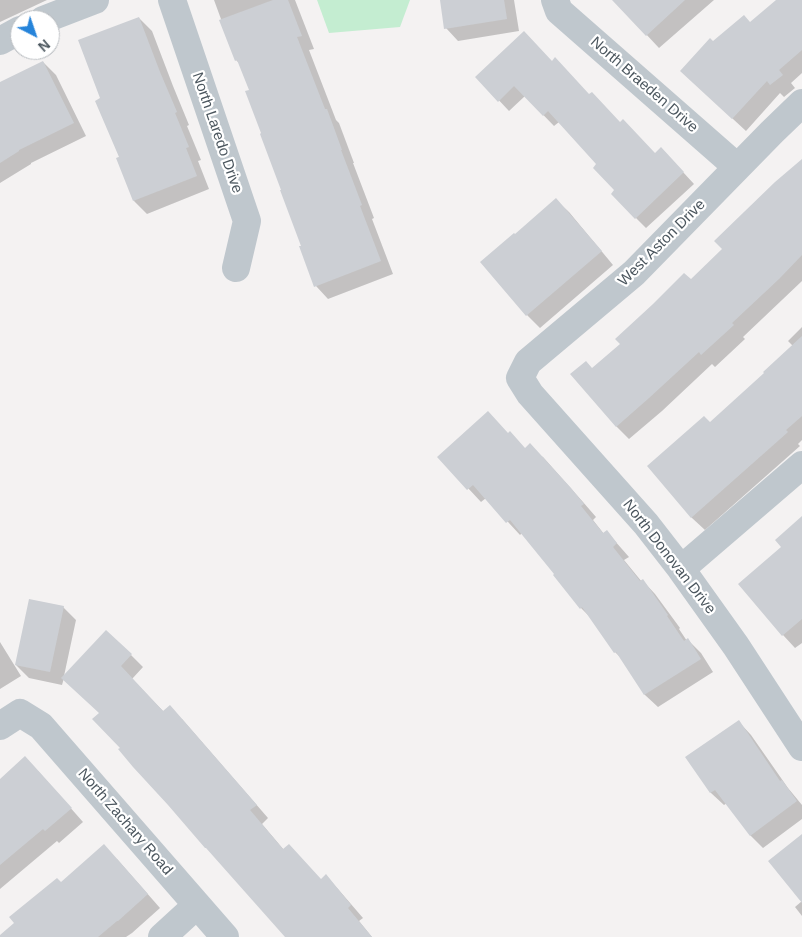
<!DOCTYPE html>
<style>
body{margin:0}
#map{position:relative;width:802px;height:937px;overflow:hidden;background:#f4f2f2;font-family:Arial,sans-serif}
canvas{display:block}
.north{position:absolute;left:10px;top:10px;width:50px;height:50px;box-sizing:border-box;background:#fff;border:1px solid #b7bbbf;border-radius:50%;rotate:139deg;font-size:14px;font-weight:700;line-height:20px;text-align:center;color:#4b565e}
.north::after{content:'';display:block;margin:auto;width:18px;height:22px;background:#2684da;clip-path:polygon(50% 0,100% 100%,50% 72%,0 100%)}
</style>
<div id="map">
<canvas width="802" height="937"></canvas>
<div class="north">N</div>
</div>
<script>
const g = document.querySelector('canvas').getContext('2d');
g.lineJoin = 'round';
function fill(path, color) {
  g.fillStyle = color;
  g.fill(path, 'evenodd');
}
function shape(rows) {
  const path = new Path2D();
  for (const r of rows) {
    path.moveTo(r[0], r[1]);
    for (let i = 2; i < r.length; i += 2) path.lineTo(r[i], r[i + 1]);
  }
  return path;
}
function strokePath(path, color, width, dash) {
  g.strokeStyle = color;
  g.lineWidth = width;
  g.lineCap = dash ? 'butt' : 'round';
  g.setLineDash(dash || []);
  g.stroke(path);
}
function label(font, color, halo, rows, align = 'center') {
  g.font = font + ' Arial,sans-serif';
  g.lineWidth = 4.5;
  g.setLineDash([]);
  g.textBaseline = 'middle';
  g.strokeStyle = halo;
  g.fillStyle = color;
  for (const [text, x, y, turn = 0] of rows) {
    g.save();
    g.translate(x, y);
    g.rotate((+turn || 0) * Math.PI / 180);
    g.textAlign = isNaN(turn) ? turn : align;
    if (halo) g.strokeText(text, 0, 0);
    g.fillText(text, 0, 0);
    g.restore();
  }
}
fill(shape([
 [317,0,410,0,400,27,329,33]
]), '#c4edd1');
fill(shape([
 [0,0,47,0,0,22],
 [214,0,295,0,314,49,309,50,336,120,339,123,354,163,353,163,374,218,372,219,393,274,328,299,316,286,283,190,250,90,241,65,236,60],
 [441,0,514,0,519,31,458,41,446,28],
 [614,0,714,0,659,48],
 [778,0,802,0,802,73,791,83,795,88,784,97,780,93,746,131,694,83,713,43,751,23],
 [139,18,152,31,173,86,189,125,187,126,201,160,198,161,209,189,147,214,134,201,117,158,121,157,102,99],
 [43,62,56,75,86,136,31,163,31,164,0,183,0,84],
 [552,62,655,154,671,159,694,184,646,228,636,218,598,165,559,122,554,126,525,96,509,111,477,77],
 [802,161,802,281,743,337,745,339,715,367,712,364,662,411,629,439,616,426,592,370,691,281,724,249],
 [556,200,569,212,613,265,540,328,527,315,482,262,515,235],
 [802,327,802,440,798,444,800,446,705,530,692,518,649,466,710,423,766,373,793,346,788,341],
 [509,434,525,449,543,457,583,502,596,517,593,520,604,534,607,532,629,557,624,560,642,582,643,581,655,594,680,628,679,629,687,641,688,640,701,653,713,672,658,707,645,695,622,659,615,652,591,618,581,608,556,574,522,533,520,535,486,498,481,502,439,457],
 [802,518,802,643,795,648,783,635,783,547],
 [63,607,76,620,64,676,131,655,143,667,132,679,164,712,182,719,268,818,262,824,284,850,289,845,321,880,326,876,338,889,363,918,359,921,372,937,287,937,121,748,100,713,64,678,62,685,29,678,16,665],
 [0,642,21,676,0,689],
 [739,722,751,735,788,788,802,805,802,819,763,848,750,835,727,803,724,805,711,793,687,757],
 [38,771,83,822,59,843,57,841,0,889,0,783],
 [802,835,802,916,795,907,802,901],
 [117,859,160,908,132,933,126,937,0,937,0,936,61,884]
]), '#0003');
fill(shape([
 [273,0,288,0,302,36,297,37,325,109,327,109,342,150,341,150,362,205,360,206,381,261,314,287,299,246,301,246,280,190,281,190,260,134,261,133,245,91,249,90,237,60,235,61,219,20],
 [440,0,504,0,507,19,444,29],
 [612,0,685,0,646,36],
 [776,0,802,0,802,50,779,70,783,75,770,85,767,81,732,119,680,71,710,38,713,41,744,15,750,22],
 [139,17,160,72,177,112,175,113,189,147,186,148,197,176,133,201,116,158,119,157,95,101,100,98,78,40],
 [524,31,552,61,555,57,589,94,592,92,620,122,623,119,655,153,661,147,684,172,635,219,611,194,614,190,593,168,596,164,548,111,543,116,514,86,498,102,475,77],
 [43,61,74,123,19,150,19,151,0,163,0,82],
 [802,159,802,255,779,279,732,323,734,325,701,355,699,352,649,398,616,427,570,374,586,361,592,368,620,344,615,339,653,304,684,273,691,279,722,249,714,241,775,182],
 [556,198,602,251,526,316,480,262,514,233,515,234],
 [802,336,802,416,786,430,788,432,691,518,647,466,704,416,710,422,764,373,763,372],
 [488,411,508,433,510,431,525,448,530,443,571,488,584,504,581,506,603,533,607,530,617,543,613,547,640,581,643,579,668,615,667,616,684,641,688,638,701,659,644,695,616,652,614,653,582,607,580,609,553,575,554,574,510,520,506,523,473,485,467,490,437,457],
 [802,516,802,619,782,636,738,584,781,547,775,540],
 [29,599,64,606,50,672,15,665],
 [106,630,132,654,121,666,163,711,170,705,257,805,250,810,283,849,289,844,321,879,326,874,351,905,348,908,372,937,285,937,206,848,205,848,168,805,133,767,118,749,120,748,92,719,99,713,61,678],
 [739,720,780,781,782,780,797,801,750,836,715,790,710,793,685,757],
 [25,756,72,808,45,831,43,829,0,865,0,779],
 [802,834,802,903,768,861],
 [104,844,148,894,118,921,117,921,98,937,0,937,0,935,14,923,9,917,57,878,61,882]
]), '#cccfd4');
strokePath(shape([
 [172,0,247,221,236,268],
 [555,0,559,11,737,167],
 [43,20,95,0],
 [0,41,20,30],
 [802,103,772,132,634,273,528,362,520,378,530,394,646,524,681,569,736,646,802,747],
 [681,569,802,465],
 [0,726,20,713,41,726,225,937],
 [162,937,197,905]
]), '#bfc7cd', 28);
label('15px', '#4b565e', '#fff', [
 ["North Braeden Drive",644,85,41],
 ["North Laredo Drive",217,133,71],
 ["West Aston Drive",662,243,-45],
 ["North Donovan Drive",669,557,52],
 ["North Zachary Road",125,822,49]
]);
</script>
